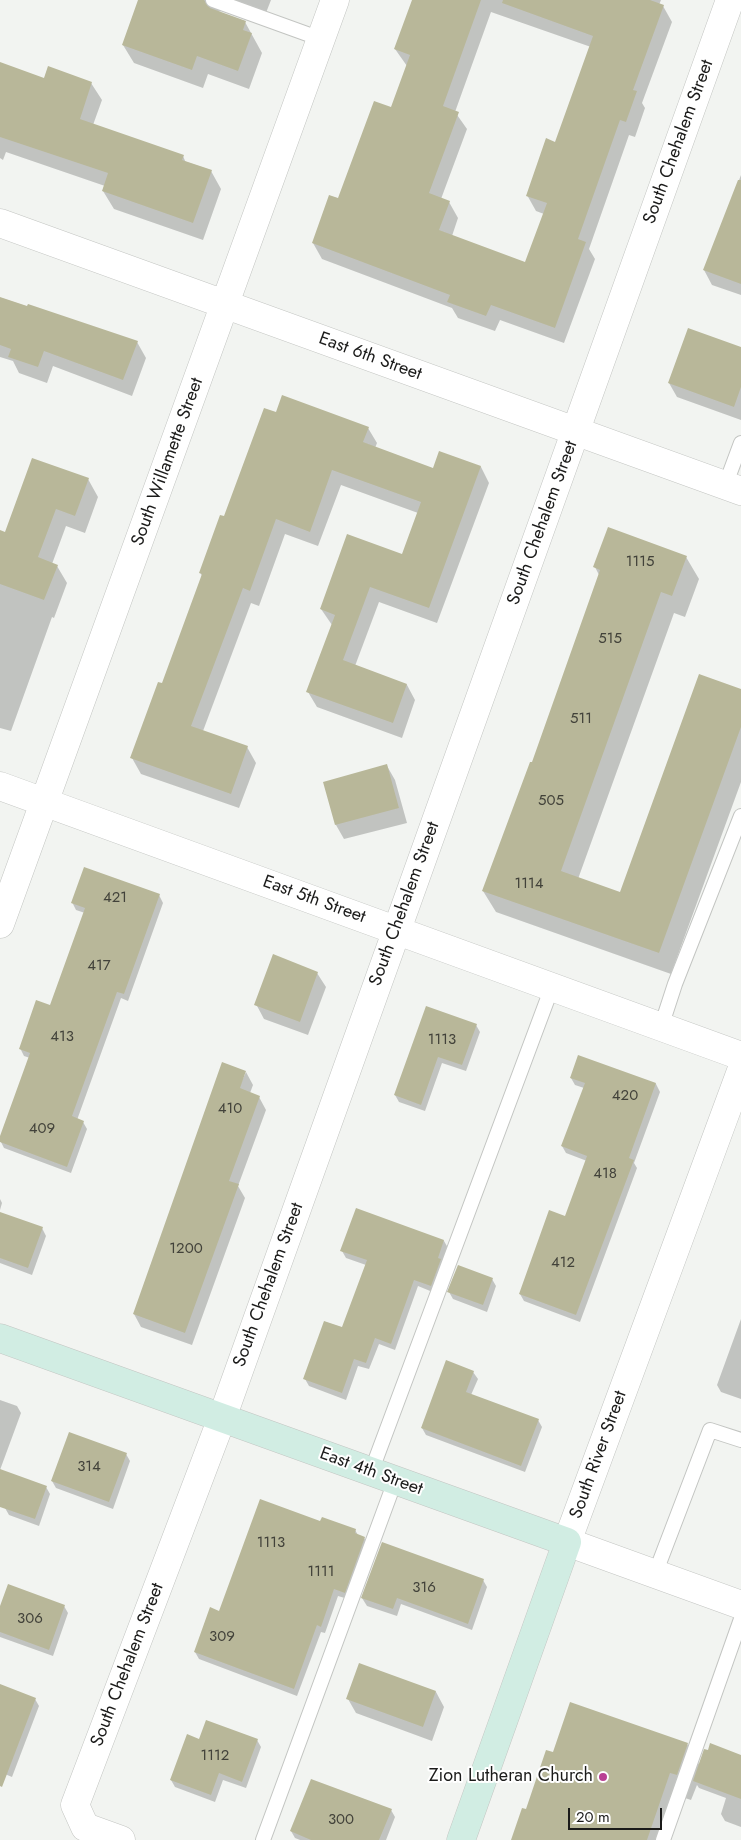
<!DOCTYPE html>
<style>
body{margin:0}
#map{position:relative;width:741px;height:1840px;overflow:hidden;background:#f2f4f1;font-family:Jost,sans-serif}
canvas{display:block}
.scale{position:absolute;left:568px;top:1808px;width:94px;height:22px;box-sizing:border-box;border:2px solid #1b1b1a;border-top:0;padding-left:6px;font-size:15px;line-height:18px;white-space:nowrap;color:#1b1b1a;-webkit-text-stroke:4px #fff;paint-order:stroke}
</style>
<div id="map">
<canvas width="741" height="1840"></canvas>
<div class="scale">20 m</div>
</div>
<script>
const g = document.querySelector('canvas').getContext('2d');
g.lineJoin = 'round';
function fill(path, color) {
  g.fillStyle = color;
  g.fill(path, 'evenodd');
}
function shape(rows) {
  const path = new Path2D();
  for (const r of rows) {
    path.moveTo(r[0], r[1]);
    for (let i = 2; i < r.length; i += 2) path.lineTo(r[i], r[i + 1]);
  }
  return path;
}
function strokePath(path, color, width, dash) {
  g.strokeStyle = color;
  g.lineWidth = width;
  g.lineCap = dash ? 'butt' : 'round';
  g.setLineDash(dash || []);
  g.stroke(path);
}
function label(font, color, halo, rows, align = 'center') {
  g.font = font + ' Jost,sans-serif';
  g.lineWidth = 4;
  g.setLineDash([]);
  g.textBaseline = 'middle';
  g.strokeStyle = halo;
  g.fillStyle = color;
  for (const [text, x, y, turn = 0] of rows) {
    g.save();
    g.translate(x, y);
    g.rotate((+turn || 0) * Math.PI / 180);
    g.textAlign = isNaN(turn) ? turn : align;
    if (halo) g.strokeText(text, 0, 0);
    g.fillText(text, 0, 0);
    g.restore();
  }
}
fill(shape([
 [200,0,271,0,262,23,227,10,217,12,245,22,262,53,249,89,208,74,203,88,134,63,123,45],
 [413,0,661,0,659,5,663,6,672,22,642,103,645,108,635,137,629,135,589,249,595,259,564,343,500,320,495,331,458,318,452,308,322,259,313,243,391,109,407,66,395,49],
 [491,12,591,47,556,143,527,195,536,211,544,214,526,263,452,236,458,218,449,202,441,199,467,129,455,112],
 [0,63,45,80,91,83,102,100,93,125,183,156,186,163,211,171,221,189,203,240,114,209,103,191,105,186,6,152,3,160,0,158],
 [741,175,741,295,712,285,704,270],
 [0,298,137,342,146,358,132,396,53,366,47,383,19,373,13,361,0,357],
 [741,349,741,420,677,397,669,383],
 [276,413,368,428,377,443,375,448,434,469,440,453,481,467,489,483,437,623,379,602,355,666,407,685,415,700,402,738,317,707,308,692,332,625,321,609,402,556,418,513,341,485,318,546,285,534,259,606,251,603,203,731,247,747,256,763,239,808,141,774,132,758,162,685,202,576,200,572],
 [88,479,98,497,85,533,66,526,52,564,57,566,67,583,54,618,52,617,11,731,0,728,0,532,6,534],
 [686,557,699,579,685,617,674,613,578,879,620,894,741,690,741,782,671,974,496,912,483,891,533,764,599,575,595,567],
 [387,766,395,780,407,823,344,839,336,825,325,783],
 [159,895,163,903,128,1001,121,998,77,1120,83,1122,87,1129,71,1173,4,1148,0,1140,30,1058,24,1056,20,1048,51,1007,85,913,76,910,72,902],
 [317,973,326,987,308,1035,264,1019,256,1004],
 [427,1007,476,1025,480,1032,466,1071,442,1063,425,1111,399,1102,395,1095],
 [579,1057,656,1084,660,1092,634,1163,637,1168,580,1322,524,1301,520,1294,566,1218,587,1161,566,1153,562,1146,584,1088,575,1085,571,1078],
 [246,1072,253,1085,250,1093,259,1097,266,1110,238,1186,245,1198,192,1345,141,1327,134,1314],
 [0,1199,2,1203,0,1210],
 [0,1213,42,1228,46,1236,32,1275,0,1263],
 [444,1241,448,1248,435,1293,418,1286,395,1350,379,1344,369,1369,358,1366,346,1400,309,1386,305,1379,343,1329,366,1265,346,1258,342,1251],
 [492,1279,496,1286,487,1312,453,1299,449,1292],
 [741,1319,741,1399,721,1392,717,1385],
 [473,1372,478,1379,471,1395,538,1420,542,1427,525,1472,426,1435,422,1428],
 [0,1400,17,1406,21,1413,0,1470],
 [126,1454,130,1461,113,1509,56,1488,52,1481],
 [46,1487,50,1494,39,1526,9,1515,5,1508],
 [321,1523,355,1530,358,1535,364,1538,369,1545,348,1599,338,1596,325,1633,321,1632,297,1696,199,1659,195,1652,220,1612],
 [483,1580,487,1587,472,1630,401,1604,397,1616,367,1606,362,1598],
 [64,1606,68,1613,53,1656,0,1637,0,1610],
 [0,1685,35,1699,39,1706,12,1777,0,1772],
 [436,1692,444,1707,432,1741,356,1713,348,1699],
 [200,1740,257,1740,261,1747,246,1788,223,1780,215,1802,175,1787,171,1780],
 [687,1744,700,1766,741,1756,741,1827,725,1821,721,1814,726,1798,699,1788,697,1785,691,1800,685,1798,670,1840,512,1840,553,1754],
 [391,1810,395,1817,386,1840,300,1840,295,1838,291,1831]
]), '#0003');
fill(shape([
 [138,0,204,0,210,8,246,21,243,30,252,33,238,71,197,56,192,70,122,45],
 [412,0,481,0,443,106,459,112,429,193,450,201,439,230,525,262,547,203,526,196,546,138,555,142,593,36,502,3,503,0,650,0,664,5,633,90,637,91,626,122,620,120,578,239,586,242,555,328,491,305,486,316,447,302,450,295,312,243,329,195,338,198,374,101,391,107,410,55,394,49],
 [0,62,44,78,48,66,92,82,80,119,184,155,182,160,212,170,193,223,102,191,108,173,0,137],
 [738,180,741,180,741,284,703,270],
 [0,297,27,306,28,304,138,341,123,380,44,351,38,367,8,357,11,349,0,345],
 [688,328,741,347,741,387,734,407,668,383],
 [282,395,369,427,363,442,433,468,439,451,481,466,429,608,370,587,343,660,407,684,393,723,306,692,335,615,320,609,347,534,402,554,421,502,332,470,310,532,276,519,250,591,243,588,191,726,248,746,231,794,130,758,158,682,162,683,202,574,199,573,220,515,224,516,264,408,276,412],
 [32,458,89,478,75,516,56,509,38,557,58,565,44,600,0,584,0,530,5,532],
 [608,527,687,556,672,596,661,592,561,871,620,892,699,674,741,689,741,727,659,953,482,891,530,762,532,762,600,570,593,567],
 [387,764,399,808,335,825,323,782],
 [84,867,160,894,124,994,117,992,72,1116,84,1121,67,1167,0,1142,0,1136,30,1053,19,1049,36,1000,50,1005,85,908,71,903],
 [273,954,318,972,300,1022,254,1005],
 [426,1006,477,1024,462,1065,438,1057,421,1105,394,1095],
 [578,1055,656,1083,629,1158,634,1160,576,1315,519,1294,549,1210,565,1216,587,1156,561,1146,585,1083,570,1078],
 [222,1062,246,1071,240,1088,260,1096,229,1181,239,1184,185,1333,133,1314],
 [356,1208,444,1240,438,1258,441,1259,431,1286,414,1280,391,1344,375,1338,366,1363,354,1359,342,1393,303,1379,324,1321,342,1327,367,1260,340,1251],
 [0,1212,43,1227,28,1268,0,1258],
 [458,1265,493,1278,483,1305,447,1292],
 [446,1360,474,1371,466,1392,539,1419,521,1466,421,1428],
 [69,1432,127,1453,109,1502,51,1481],
 [0,1469,47,1486,35,1519,0,1507],
 [260,1499,320,1521,322,1517,356,1529,355,1533,365,1537,345,1593,334,1589,321,1627,317,1625,294,1689,194,1652,210,1607,219,1611],
 [382,1542,484,1579,468,1624,397,1598,393,1609,361,1598],
 [8,1584,65,1605,49,1650,0,1632,0,1606],
 [359,1663,436,1691,423,1727,346,1699],
 [0,1684,36,1698,2,1787,0,1786],
 [570,1702,688,1743,677,1775,670,1773,647,1840,511,1840,522,1808,526,1809,546,1750,553,1752],
 [206,1720,258,1739,242,1782,219,1773,211,1795,170,1780,187,1734,199,1739],
 [710,1743,741,1755,741,1799,693,1781,704,1749,708,1750],
 [311,1779,392,1809,379,1840,311,1840,290,1831]
]), '#b8b799');
const service = shape([
 [213,0,321,39],
 [725,486,741,443],
 [661,1027,675,984,741,816],
 [371,1472,552,987],
 [655,1574,710,1430,741,1440],
 [263,1840,395,1481],
 [663,1840,741,1619]
]);
const minor = shape([
 [0,223,741,491],
 [0,786,741,1056],
 [0,924,335,0],
 [121,1840,85,1827,75,1805,222,1418,730,0]
]);
const tertiary = shape([
 [741,1071,567,1542,741,1605]
]);
const secondary = shape([
 [0,1338,567,1542,461,1840]
]);
strokePath(service, '#c3c5c2', 16);
strokePath(minor, '#c3c5c2', 29);
strokePath(tertiary, '#c3c5c2', 29);
strokePath(secondary, '#c3c5c2', 29);
strokePath(service, '#fff', 14);
strokePath(minor, '#fff', 28);
strokePath(tertiary, '#fff', 28);
strokePath(secondary, '#d1ede3', 28);
for (const [x, y, r, color] of [
 [603,1777,5,"#b94093"]
]) {
  const dot = new Path2D();
  dot.arc(x, y, r, 0, 2 * Math.PI);
  g.fillStyle = color;
  g.fill(dot);
  strokePath(dot, '#fff', 2);
}
label('15px', '#42423a', null, [
 ["1115",640,562],
 ["515",610,639],
 ["511",581,719],
 ["505",551,801],
 ["1114",529,884],
 ["421",115,898],
 ["417",99,966],
 ["413",62,1037],
 ["1113",442,1040],
 ["420",625,1096],
 ["410",230,1109],
 ["409",42,1129],
 ["418",605,1174],
 ["1200",186,1249],
 ["412",563,1263],
 ["314",89,1467],
 ["1113",271,1543],
 ["1111",321,1572],
 ["316",424,1588],
 ["306",30,1619],
 ["309",222,1637],
 ["1112",215,1756],
 ["300",341,1820]
]);
label('18px', '#1b1b1a', '#fff', [
 ["South Chehalem Street",679,142,-70],
 ["East 6th Street",370,357,20],
 ["South Willamette Street",168,462,-70],
 ["South Chehalem Street",543,523,-70],
 ["East 5th Street",314,900,20],
 ["South Chehalem Street",405,904,-70],
 ["South Chehalem Street",269,1285,-70],
 ["South River Street",599,1455,-70],
 ["East 4th Street",371,1472,20],
 ["South Chehalem Street",128,1665,-69]
]);
label('18px', '#1b1b1a', '#fff', [
 ["Zion Lutheran Church",593,1777]
], 'right');
</script>
